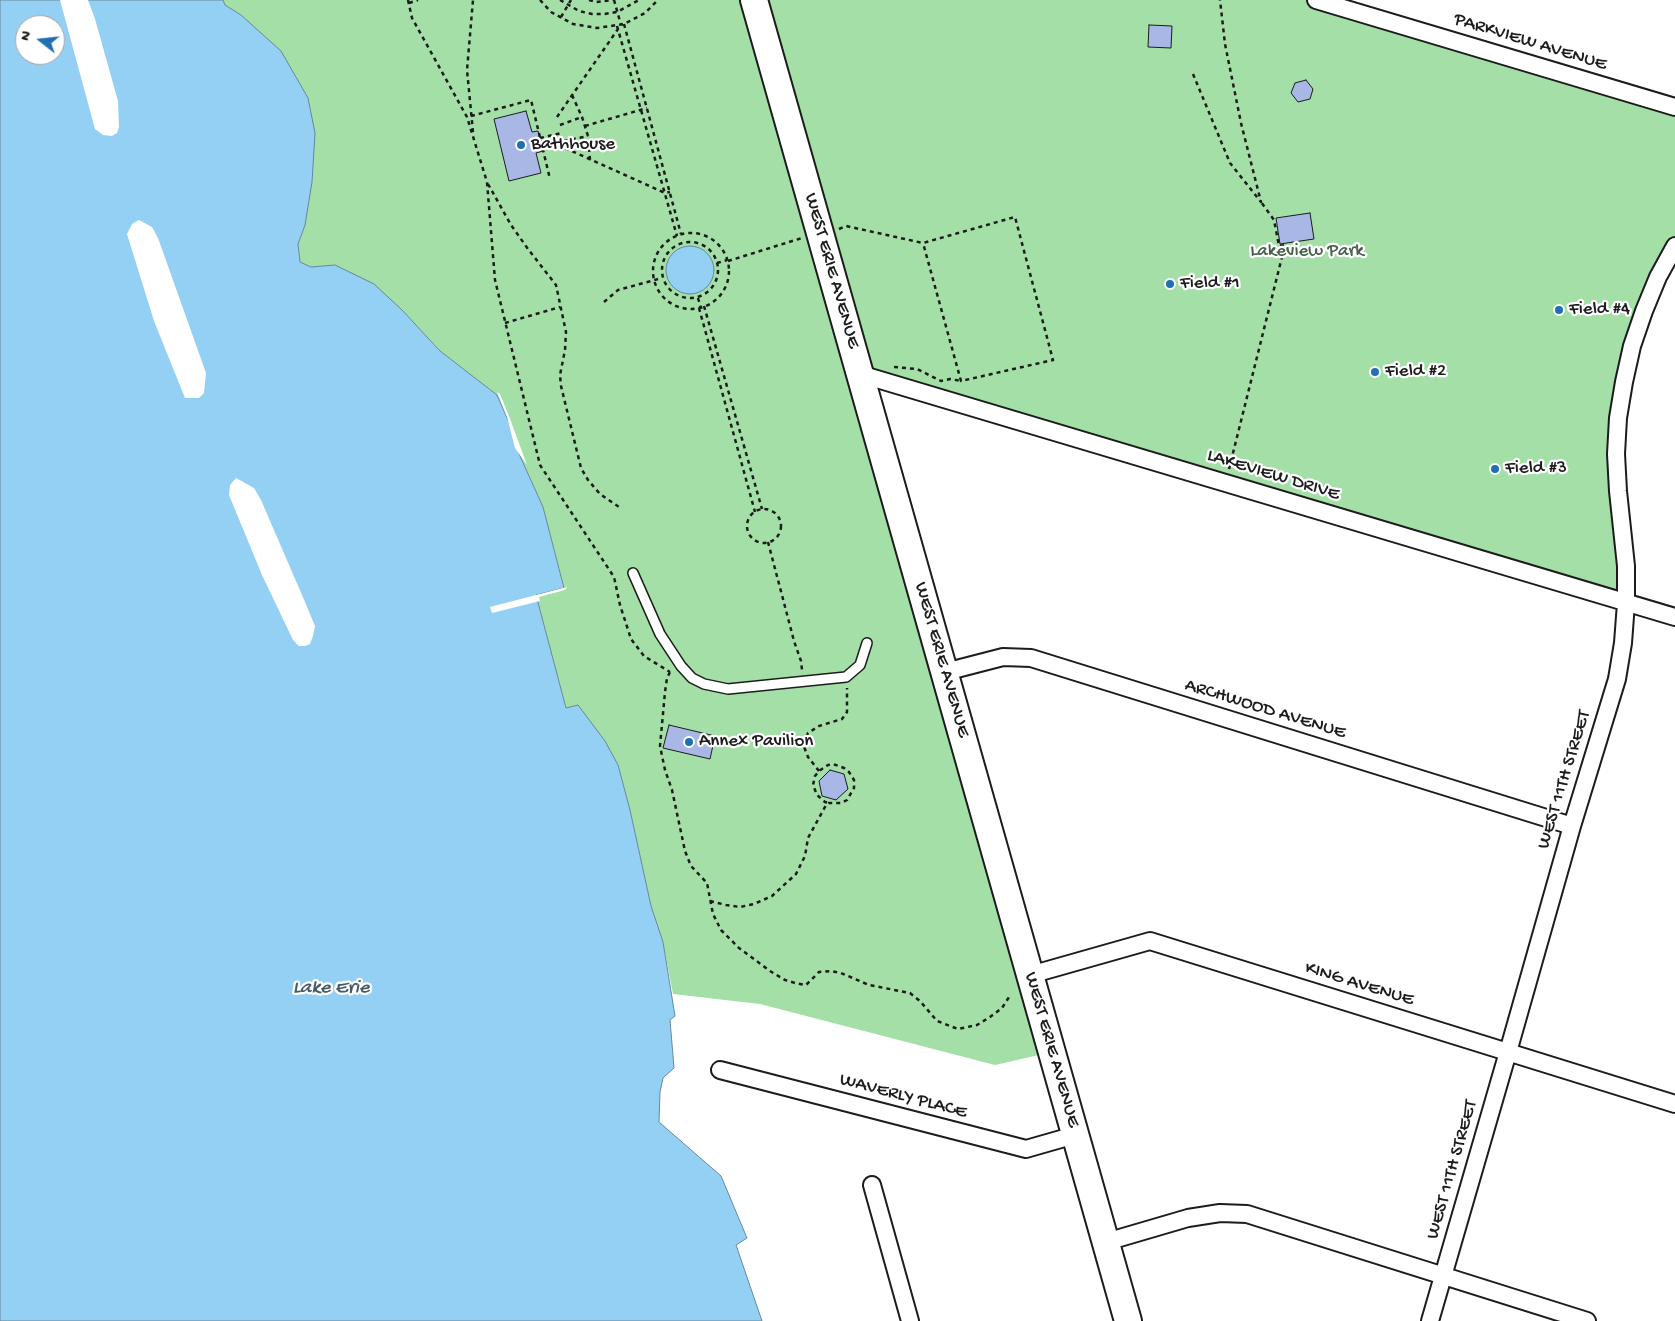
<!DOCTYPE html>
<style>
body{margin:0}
#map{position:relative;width:1675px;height:1321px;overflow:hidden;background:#fff;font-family:"Gochi Hand",sans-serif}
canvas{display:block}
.north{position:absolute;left:15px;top:15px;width:50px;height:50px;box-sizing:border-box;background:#fff;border:1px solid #a4a4a4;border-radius:50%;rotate:286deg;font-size:14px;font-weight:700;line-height:20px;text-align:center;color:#1c1c1c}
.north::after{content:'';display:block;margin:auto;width:18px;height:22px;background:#1f6fb2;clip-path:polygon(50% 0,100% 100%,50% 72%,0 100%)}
</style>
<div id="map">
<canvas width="1675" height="1321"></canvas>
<div class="north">N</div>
</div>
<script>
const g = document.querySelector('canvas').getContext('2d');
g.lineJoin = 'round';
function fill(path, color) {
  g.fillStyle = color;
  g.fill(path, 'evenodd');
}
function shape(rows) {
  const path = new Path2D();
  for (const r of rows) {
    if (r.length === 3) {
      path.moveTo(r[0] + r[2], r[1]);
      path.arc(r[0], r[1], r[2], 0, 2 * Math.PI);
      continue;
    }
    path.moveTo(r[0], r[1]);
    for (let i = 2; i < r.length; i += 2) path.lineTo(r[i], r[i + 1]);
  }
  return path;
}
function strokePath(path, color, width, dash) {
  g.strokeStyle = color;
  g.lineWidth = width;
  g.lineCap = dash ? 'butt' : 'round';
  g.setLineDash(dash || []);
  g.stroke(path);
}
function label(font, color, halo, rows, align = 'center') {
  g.font = font + ' "Gochi Hand",sans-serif';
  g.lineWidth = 4.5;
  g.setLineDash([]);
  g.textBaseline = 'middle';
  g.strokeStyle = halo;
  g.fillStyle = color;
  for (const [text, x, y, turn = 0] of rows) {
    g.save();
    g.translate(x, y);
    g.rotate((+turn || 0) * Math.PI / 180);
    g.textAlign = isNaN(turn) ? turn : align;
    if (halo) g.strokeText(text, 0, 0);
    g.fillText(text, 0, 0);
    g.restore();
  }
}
fill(shape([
 [223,0,1316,0,1675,107,1675,246,1658,277,1618,418,1626,603,861,374,1052,1052,995,1065,760,1004,673,994,663,942,651,906,630,810,618,765,578,705,566,708,536,595,564,587,543,507,520,456,510,425,497,395,440,351,402,310,335,265,311,267,300,262,298,244,305,225,241,15,225,5]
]), '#a3dfa6');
const water = shape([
 [0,0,223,0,225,5,241,15,281,51,308,98,315,133,312,182,305,225,298,244,300,262,311,267,335,265,374,284,402,310,440,351,497,395,510,425,520,456,543,507,564,588,536,595,566,708,578,705,605,741,618,765,630,810,651,906,663,942,675,1016,670,1020,674,1068,663,1078,660,1092,659,1122,721,1176,747,1238,736,1245,762,1321,0,1321,0,0],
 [25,25,55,25,55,55,25,55,25,25],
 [690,270,24]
]);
fill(water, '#94d0f4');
strokePath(water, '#64889e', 1);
fill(shape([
 [60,0,88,0,95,19,118,101,119,127,117,133,112,136,103,135,95,129],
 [139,220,152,227,158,238,206,373,204,393,199,398,185,398,154,321,127,234,132,224],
 [497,392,500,394,509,416,527,465,515,448,507,417],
 [236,478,254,488,261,500,305,602,315,626,313,636,310,644,305,646,299,646,293,640,262,575,229,495,230,485],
 [567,587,565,590,539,597,540,601,492,613,490,607]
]), '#fff');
const building = shape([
 [1149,25,1172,26,1171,48,1148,47,1149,25],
 [1306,80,1313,89,1310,99,1298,102,1291,93,1295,83,1306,80],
 [526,111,532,132,538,131,540,138,543,151,536,153,541,173,509,181,494,119,526,111],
 [1310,213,1314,239,1280,244,1276,218,1310,213],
 [669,725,715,736,710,759,663,748,669,725],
 [830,770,844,774,848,789,836,800,822,796,819,781,830,770]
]);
fill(building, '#a9b7e7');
strokePath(building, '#1c1c1c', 1);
const lane = shape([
 [633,573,660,634,681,666,692,678,704,684,728,689,846,677,860,665,867,643]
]);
const street = shape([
 [1316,0,1675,107],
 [860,374,1675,617],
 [945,672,1003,657,1031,658,1572,826],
 [1030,975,1150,941,1675,1104],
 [720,1070,1026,1149,1075,1135],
 [872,1185,910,1321],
 [1106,1242,1188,1218,1220,1213,1247,1214,1587,1321],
 [1430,1321,1508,1052,1572,826,1617,679,1623,643,1626,603,1626,566,1618,491,1616,454,1618,418,1624,382,1632,346,1644,311,1658,277,1675,246]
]);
const primary = shape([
 [754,0,1128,1321]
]);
strokePath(lane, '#1c1c1c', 12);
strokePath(street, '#1c1c1c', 20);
strokePath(primary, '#1c1c1c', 30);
strokePath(shape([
 [408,0,412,18,467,117,487,182,495,280,540,465,614,577,620,605,631,639,644,656,670,672],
 [540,0,551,12,573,24,597,28,624,24,645,13,658,0],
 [560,0,579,11,592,14,604,14,617,12,639,0],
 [589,0,596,2,613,0],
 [614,0,621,25],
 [409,3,418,0],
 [561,17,571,0],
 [624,24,681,234],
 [617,26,677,236],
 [1193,74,1230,163,1261,202,1241,123,1225,44,1220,0],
 [572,95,582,117,588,136,590,160],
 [471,116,531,100,550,179],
 [557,117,618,29],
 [560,125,582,117],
 [585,126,647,108],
 [473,132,467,70,473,0],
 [540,138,562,133],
 [564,141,588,136],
 [565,148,665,193,670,192],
 [488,184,511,225,528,249,556,285,566,332,565,350,560,375,561,386,581,468,588,480,600,494,622,509],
 [839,229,846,226,923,243,1015,217,1053,360,961,381,923,243],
 [691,271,38],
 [690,270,28],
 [728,261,802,238],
 [717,263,727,260],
 [698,298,701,308],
 [604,302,618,290,662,278],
 [704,306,762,509],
 [699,308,755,512],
 [505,323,560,307],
 [894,367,917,369,941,381,950,379,961,381],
 [1229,469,1285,245,1279,246,1274,220,1261,202],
 [764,526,17],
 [768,542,794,641,801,661,802,670],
 [670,672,667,678,665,692,660,746,665,770,672,790,685,851,691,866,707,883,713,914,721,930,739,948,770,971,785,980,795,983,806,985,819,972,831,971,841,973,869,985,910,993,920,1001,937,1021,958,1029,977,1025,990,1017,1002,1008,1011,994],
 [819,771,808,757,803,744,808,733,819,726,842,719,847,712,847,688],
 [710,901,726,905,740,907,754,904,772,896,796,874,805,856,808,838,826,805,829,803,841,803,847,800,854,788,854,780,849,772,844,768,833,764,828,765,819,771,815,776,813,785,817,795,825,802,829,803]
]), '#1c1c1c', 2.5, [4, 4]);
strokePath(lane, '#fff', 9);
strokePath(street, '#fff', 16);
strokePath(primary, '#fff', 26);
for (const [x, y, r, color] of [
 [521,145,5,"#1f6fb2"],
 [1170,284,5,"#1f6fb2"],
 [1559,310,5,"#1f6fb2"],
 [1375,372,5,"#1f6fb2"],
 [1495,469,5,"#1f6fb2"],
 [689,742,5,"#1f6fb2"]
]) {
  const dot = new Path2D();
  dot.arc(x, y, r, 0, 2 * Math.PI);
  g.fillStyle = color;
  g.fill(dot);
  strokePath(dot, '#fff', 2);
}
label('19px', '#1c1c1c', '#fff', [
 ["PARKVIEW AVENUE",1530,43,17],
 ["WEST ERIE AVENUE",831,271,74],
 ["LAKEVIEW DRIVE",1273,476,17],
 ["WEST ERIE AVENUE",941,660,74],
 ["ARCHWOOD AVENUE",1265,710,17],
 ["WEST 11TH STREET",1565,780,-73],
 ["KING AVENUE",1359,985,17],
 ["WEST ERIE AVENUE",1051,1050,74],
 ["WAVERLY PLACE",903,1097,15],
 ["WEST 11TH STREET",1453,1170,-74]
]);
label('19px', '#1c1c1c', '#fff', [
 ["Bathhouse",531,145],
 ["Field #1",1180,284],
 ["Field #4",1569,310],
 ["Field #2",1385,372],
 ["Field #3",1505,469],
 ["Annex Pavilion",699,742]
], 'left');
label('19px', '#4b604c', '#fff', [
 ["Lakeview Park",1307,252]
]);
label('italic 20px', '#465b68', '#fff', [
 ["Lake Erie",331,989]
]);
</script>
